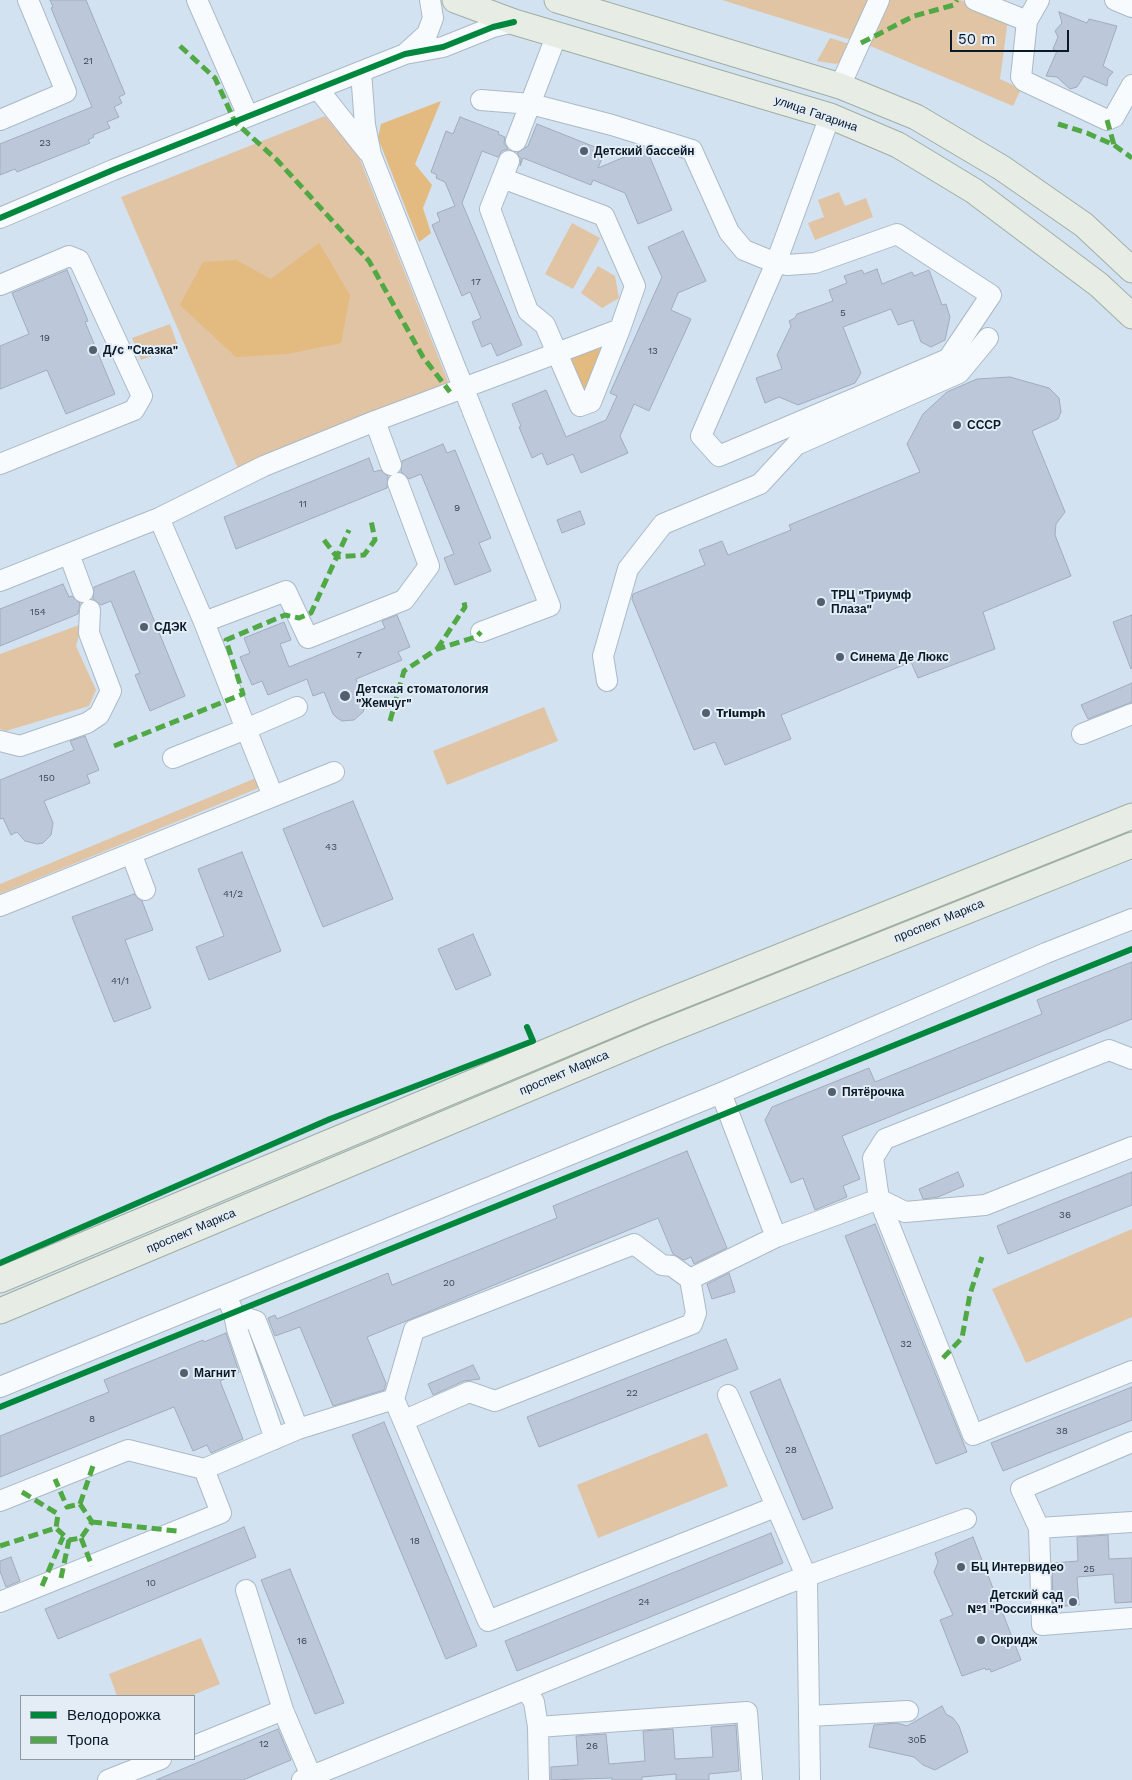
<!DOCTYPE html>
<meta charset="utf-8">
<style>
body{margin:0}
#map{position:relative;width:1132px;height:1780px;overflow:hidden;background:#d3e2f0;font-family:"Work Sans",sans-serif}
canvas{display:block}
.legend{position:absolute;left:20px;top:1695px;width:175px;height:65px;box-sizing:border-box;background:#e4edf6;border:1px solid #8c99a4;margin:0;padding:6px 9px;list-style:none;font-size:15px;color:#091a29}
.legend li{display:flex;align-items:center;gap:10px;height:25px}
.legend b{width:25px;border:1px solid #8c99a4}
.scale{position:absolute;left:950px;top:30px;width:119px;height:22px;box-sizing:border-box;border:2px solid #091a29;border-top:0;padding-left:6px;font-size:15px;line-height:18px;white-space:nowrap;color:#091a29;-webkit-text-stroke:4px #e4edf6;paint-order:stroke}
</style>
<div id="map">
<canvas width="1132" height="1780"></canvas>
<ul class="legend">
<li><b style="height:6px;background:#00873e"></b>Велодорожка</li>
<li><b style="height:6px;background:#50a944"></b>Тропа</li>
</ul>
<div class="scale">50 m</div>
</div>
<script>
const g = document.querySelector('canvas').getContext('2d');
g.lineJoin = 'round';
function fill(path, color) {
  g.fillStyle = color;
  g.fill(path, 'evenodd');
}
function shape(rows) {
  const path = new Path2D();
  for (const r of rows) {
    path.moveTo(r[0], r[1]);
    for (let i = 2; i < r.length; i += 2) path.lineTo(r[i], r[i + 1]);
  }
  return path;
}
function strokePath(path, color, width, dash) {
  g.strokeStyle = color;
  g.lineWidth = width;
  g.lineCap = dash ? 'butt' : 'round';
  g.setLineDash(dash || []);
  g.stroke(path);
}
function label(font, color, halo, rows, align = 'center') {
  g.font = font + ' "Work Sans",sans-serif';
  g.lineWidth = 4;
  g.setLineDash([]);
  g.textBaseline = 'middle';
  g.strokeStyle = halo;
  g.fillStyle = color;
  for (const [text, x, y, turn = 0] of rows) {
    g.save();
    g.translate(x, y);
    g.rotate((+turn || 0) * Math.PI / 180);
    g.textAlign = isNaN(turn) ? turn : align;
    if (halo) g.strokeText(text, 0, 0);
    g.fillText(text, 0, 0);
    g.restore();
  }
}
fill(shape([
 [722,0,879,0,861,43],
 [886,0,960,0,1008,19,1000,79,1021,89,1013,106,868,45],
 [830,38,853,45,844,60,836,64,817,61],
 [325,116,359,157,449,384,239,471,121,197],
 [839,192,845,206,866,198,873,217,815,240,808,223,824,217,818,200],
 [572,223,600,238,573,289,545,274],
 [598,266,615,276,619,298,602,308,581,293],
 [170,324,178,346,141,360,132,338],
 [82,624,76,646,96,690,89,706,6,731,0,729,0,654],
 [544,707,558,741,447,785,433,751],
 [256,778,261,787,0,894,0,884],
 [1132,1229,1132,1317,1026,1363,992,1289],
 [707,1433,728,1486,598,1538,577,1485],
 [201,1638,220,1684,190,1696,117,1696,109,1674]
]), '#e0c4a4');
fill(shape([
 [441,101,415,164,432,185,423,208,431,233,419,242,378,138,381,124],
 [319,243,350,295,341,343,287,354,236,357,180,305,203,262,236,260,271,279],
 [591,346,601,348,601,354,588,386,580,390,569,367,573,356]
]), '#e3ba7f');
const building = shape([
 [50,0,86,0,125,94,119,97,122,103,114,107,119,117,107,122,110,128,93,135,94,137,88,140,90,143,17,172,15,169,0,175,0,144,92,107,51,8,53,7,50,0],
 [1059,12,1087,23,1089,19,1117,26,1103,66,1113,72,1108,78,1107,86,1084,76,1077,87,1070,89,1057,77,1046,76,1057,51,1053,49,1058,37,1055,31,1062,23,1059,12],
 [460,117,499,132,498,134,505,137,504,143,508,149,502,151,498,157,482,151,462,203,522,345,497,356,491,343,482,347,472,322,481,318,470,292,462,296,432,225,440,221,437,213,455,206,445,182,436,178,437,175,431,172,446,131,453,134,460,117],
 [537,124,605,151,598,168,646,148,672,210,638,224,625,193,593,180,591,185,523,158,520,166,521,159,517,153,528,146,537,124],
 [683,231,706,281,678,293,671,310,691,319,649,411,634,404,620,436,628,453,581,473,573,454,547,465,542,453,532,458,519,427,521,426,512,404,546,390,566,437,606,420,617,396,610,393,662,277,648,247,683,231],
 [877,269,882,284,912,272,914,276,929,270,942,305,946,304,950,317,945,340,931,347,921,342,913,320,898,325,891,309,843,327,861,373,855,383,798,405,779,397,765,403,756,378,782,369,777,355,791,326,789,321,795,318,797,314,833,301,829,290,847,283,844,276,862,270,864,274,877,269],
 [67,270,88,321,85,322,115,394,66,414,47,370,0,389,0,346,29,334,12,293,67,270],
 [1010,377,1049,388,1059,398,1061,412,1058,419,1032,431,1065,512,1056,524,1055,535,1071,576,983,612,995,649,918,678,911,662,781,715,791,739,725,765,715,742,694,750,632,599,633,594,705,565,699,550,722,541,728,555,791,530,789,525,920,472,907,444,923,414,947,392,977,379,1010,377],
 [443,444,447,453,455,450,491,538,479,543,491,571,455,585,444,558,454,554,421,474,409,479,401,472,402,461,443,444],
 [369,458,374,472,380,470,388,476,387,488,236,549,224,517,369,458],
 [580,511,585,524,562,533,557,520,580,511],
 [134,571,185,696,150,711,135,675,140,673,111,601,101,605,93,599,94,587,134,571],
 [63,584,69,597,72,596,80,603,78,614,0,646,0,609,63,584],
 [397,615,410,647,398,652,402,660,356,679,365,706,363,712,354,720,342,721,337,718,333,714,324,692,313,696,307,679,268,695,262,681,252,685,240,657,250,653,244,638,284,622,291,640,280,644,289,667,385,628,382,621,397,615],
 [1132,615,1132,668,1131,669,1113,622,1132,615],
 [1132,683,1132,702,1088,719,1081,705,1132,683],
 [85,736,99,770,87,775,90,783,44,801,53,823,51,835,43,843,37,844,25,841,17,832,11,835,3,818,0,819,0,780,74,750,70,741,85,736],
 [353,801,393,899,323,927,283,829,353,801],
 [242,852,281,951,209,980,196,947,224,936,198,869,242,852],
 [134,894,142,901,153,930,125,940,151,1008,114,1022,72,917,134,894],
 [473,934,491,975,456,990,438,949,473,934],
 [1132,962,1132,1019,842,1136,860,1179,843,1186,847,1197,815,1210,803,1178,791,1183,765,1120,772,1107,869,1068,875,1082,892,1075,1042,1014,1037,1000,1132,962],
 [687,1151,727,1248,694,1264,691,1257,684,1260,673,1254,658,1218,367,1337,386,1383,384,1390,333,1406,300,1327,275,1336,268,1318,275,1315,277,1319,388,1273,392,1285,557,1218,553,1206,687,1151],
 [958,1172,964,1186,938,1197,923,1199,919,1189,958,1172],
 [1132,1172,1132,1205,1008,1254,997,1226,1132,1172],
 [875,1224,967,1452,936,1464,845,1236,875,1224],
 [729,1273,735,1292,712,1299,707,1284,729,1273],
 [226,1333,239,1372,220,1381,243,1439,211,1453,207,1445,193,1451,174,1407,0,1477,0,1436,109,1392,104,1380,203,1340,204,1342,226,1333],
 [726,1339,738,1369,539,1447,527,1417,726,1339],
 [473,1365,480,1379,464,1381,433,1395,428,1384,473,1365],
 [780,1379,833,1508,803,1520,750,1392,780,1379],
 [1132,1387,1132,1420,1003,1471,991,1443,1132,1387],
 [384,1422,477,1646,446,1659,352,1435,384,1422],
 [244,1527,256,1557,58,1639,45,1609,244,1527],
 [771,1533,783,1563,517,1671,505,1641,771,1533],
 [1108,1535,1109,1559,1132,1558,1132,1602,1115,1603,1113,1574,1077,1577,1079,1605,1053,1607,1052,1563,1078,1561,1077,1537,1108,1535],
 [973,1537,1021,1660,991,1672,990,1669,986,1670,985,1668,962,1676,940,1620,953,1615,934,1572,938,1562,935,1553,973,1537],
 [11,1557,20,1581,6,1587,0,1571,0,1561,11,1557],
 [290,1569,344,1703,315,1714,261,1580,290,1569],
 [942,1706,946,1714,953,1718,959,1726,968,1752,935,1770,923,1765,914,1757,869,1747,874,1725,897,1723,907,1726,942,1706],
 [736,1725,739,1771,709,1774,709,1780,676,1780,676,1774,642,1777,642,1780,612,1780,612,1778,551,1780,551,1767,578,1765,576,1736,606,1734,609,1764,645,1761,643,1731,673,1729,675,1759,713,1757,711,1727,736,1725],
 [278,1729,291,1760,243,1780,156,1780,278,1729]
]);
fill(building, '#bcc8da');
strokePath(building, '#a1abbb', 1);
const minor = shape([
 [197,0,248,116],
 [975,0,1027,21,1021,77,1024,81,1107,120,1114,117,1132,85],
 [1115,0,1132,7],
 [1027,21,1039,0],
 [405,54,427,34,433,18,430,0],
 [361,72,365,125,371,155,550,606,481,632],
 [840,86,879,0],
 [318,89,368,152],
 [481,100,531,104,612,125,692,150,729,232,744,250,776,263,787,265,815,263,897,234,991,295,948,359,719,456,701,436,776,263,830,116],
 [0,120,66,92,28,0],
 [516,141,557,34],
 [502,178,604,216,635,286,620,329,557,353,580,406,591,402,620,329],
 [0,218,113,170,405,54,443,47,493,27,514,22],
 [0,285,69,256,79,260,142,396,134,410,0,464],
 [375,421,391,465],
 [159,518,204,622],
 [69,554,83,592],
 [0,581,159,518,264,466,375,421,557,353,545,325,528,311,490,209,509,161],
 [607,681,603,656,628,569,663,524,760,484,796,445,959,373,988,338],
 [297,707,246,729,204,622,286,591,308,638,404,600,429,566,398,483],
 [1082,734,1132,714],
 [0,741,20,746,87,723,99,715,111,691,89,633,90,610],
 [173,758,246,729,273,796],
 [131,853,145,890],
 [0,906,334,772],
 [879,1199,973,1435,1132,1371],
 [879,1199,905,1212,985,1205,1132,1147],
 [776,1237,879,1199,873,1158,885,1139,1109,1050,1132,1059],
 [226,1295,234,1314,237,1329,275,1439],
 [234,1314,256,1321,298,1429],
 [0,1387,721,1093,1046,953,1132,919],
 [728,1395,807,1578,810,1780],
 [394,1399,414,1330,634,1244,662,1265,672,1266,690,1279,776,1237,721,1093],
 [405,1420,469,1392,495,1401,692,1324,696,1313,690,1279],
 [1132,1442,1021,1489,1039,1528,1042,1625,1132,1618],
 [0,1501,128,1450,204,1469,298,1429,394,1399,488,1621,775,1507],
 [1039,1528,1132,1522],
 [246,1590,283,1710,311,1776],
 [0,1602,221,1513,204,1469],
 [526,1690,534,1702,538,1727,539,1780],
 [809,1716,908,1711],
 [538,1727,747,1712,752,1780],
 [194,1746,283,1710],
 [108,1780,161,1759],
 [302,1780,788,1583,966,1519]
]);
const major = shape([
 [455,0,514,22,830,116,898,145,974,191,1099,285,1132,316],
 [557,0,840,86,916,117,1002,168,1084,225,1132,270],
 [0,1280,646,1010,1132,816],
 [0,1311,656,1035,1132,845]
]);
strokePath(minor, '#aab9c7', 22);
strokePath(major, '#9faea4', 27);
strokePath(minor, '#f8fbfd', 20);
strokePath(major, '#e7ece5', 25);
strokePath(shape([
 [861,43,914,16,954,5,957,0],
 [180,46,215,78,235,122,277,160,369,261,423,357,450,392],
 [1107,120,1114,145],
 [1058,124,1087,133,1114,145,1132,158],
 [324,540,337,557,364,555,375,540,371,520],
 [437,649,465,607,464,602],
 [390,721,404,671,437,649,476,637,481,632],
 [114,746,243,694,226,640,285,615,299,618,311,613,349,530],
 [943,1358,962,1338,970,1294,982,1257],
 [22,1492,58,1514,56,1528],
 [80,1504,94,1463],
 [92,1522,177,1531],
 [81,1538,92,1566],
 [0,1546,56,1528,69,1540,81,1538,92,1522,80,1504,67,1507,55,1479],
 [61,1578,69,1540],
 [42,1586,63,1537]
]), '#50a944', 5, [10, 5]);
strokePath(shape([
 [0,218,113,170,405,54,443,47,493,27,514,22],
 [0,1263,330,1119,533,1041,527,1027],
 [0,1407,1132,949]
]), '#00873e', 6);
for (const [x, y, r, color] of [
 [584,151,5,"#50606f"],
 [93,350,5,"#50606f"],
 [957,425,5,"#50606f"],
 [821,602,5,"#50606f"],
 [144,627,5,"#50606f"],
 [840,657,5,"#50606f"],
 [345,696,6,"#50606f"],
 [706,713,5,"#50606f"],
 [832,1092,5,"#50606f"],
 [184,1373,5,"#50606f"],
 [961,1567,5,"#50606f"],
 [1073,1602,5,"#50606f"],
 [981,1640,5,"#50606f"]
]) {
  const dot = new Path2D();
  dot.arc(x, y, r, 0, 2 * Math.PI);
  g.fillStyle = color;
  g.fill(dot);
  strokePath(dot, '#e4edf6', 2);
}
label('10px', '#384858', null, [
 ["21",88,61],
 ["23",45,143],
 ["17",476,282],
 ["5",843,313],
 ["19",45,338],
 ["13",653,351],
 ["11",303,504],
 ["9",457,508],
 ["154",38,612],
 ["7",359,655],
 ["150",47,778],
 ["43",331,847],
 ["41/2",233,894],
 ["41/1",120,981],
 ["36",1065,1215],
 ["20",449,1283],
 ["32",906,1344],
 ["22",632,1393],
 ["8",92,1419],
 ["38",1062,1431],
 ["28",791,1450],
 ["18",415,1541],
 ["25",1089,1569],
 ["10",151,1583],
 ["24",644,1602],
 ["16",302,1641],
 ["30Б",917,1740],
 ["12",264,1744],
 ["26",592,1746]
]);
label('12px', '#091a29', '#e4edf6', [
 ["улица Гагарина",816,114,19],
 ["проспект Маркса",939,921,-22],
 ["проспект Маркса",564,1073,-23],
 ["проспект Маркса",191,1231,-23]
]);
label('bold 12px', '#091a29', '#e4edf6', [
 ["Детский бассейн",594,151],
 ["Д/с \"Сказка\"",103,350],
 ["СССР",967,425],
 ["ТРЦ \"Триумф",831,595],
 ["Плаза\"",831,609],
 ["СДЭК",154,627],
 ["Синема Де Люкс",850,657],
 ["Детская стоматология",356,689],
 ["\"Жемчуг\"",356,703],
 ["Triumph",716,713],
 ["Пятёрочка",842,1092],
 ["Магнит",194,1373],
 ["БЦ Интервидео",971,1567],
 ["Детский сад",1063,1595,"right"],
 ["№1 \"Россиянка\"",1063,1609,"right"],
 ["Окридж",991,1640]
], 'left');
</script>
